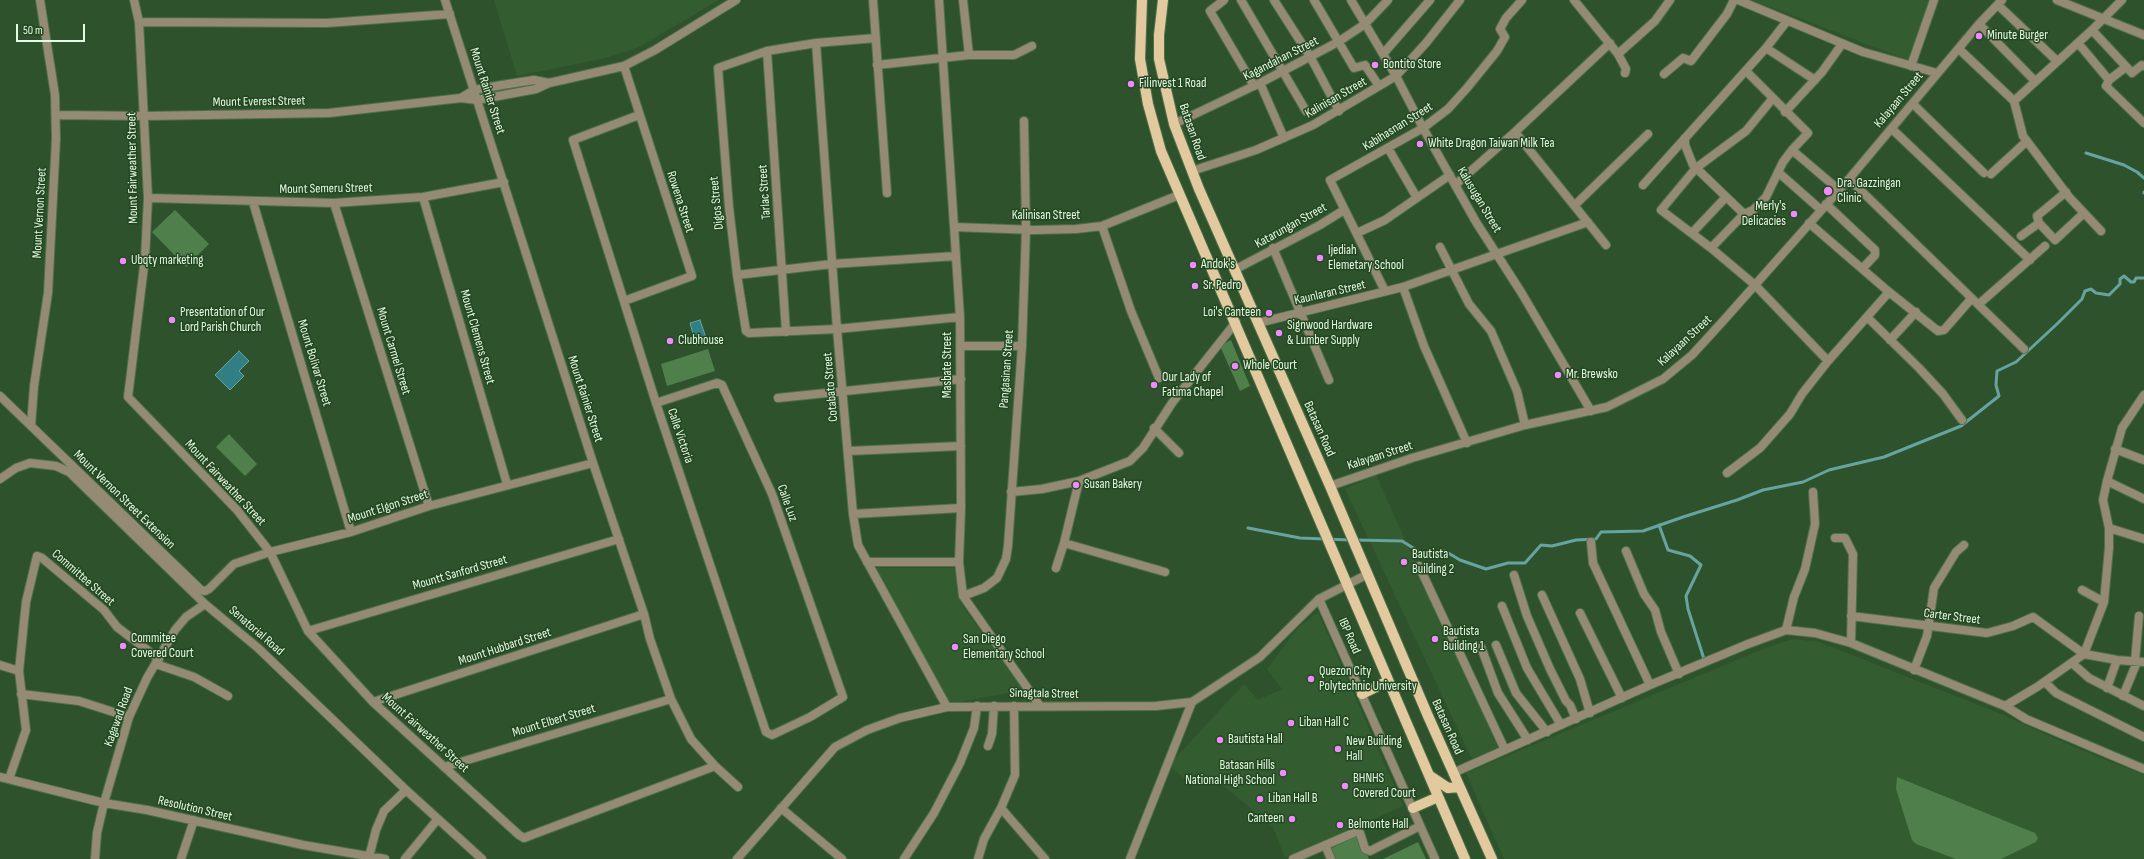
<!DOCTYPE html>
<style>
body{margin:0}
#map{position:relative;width:2144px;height:859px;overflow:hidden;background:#2e522c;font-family:"Sofia Sans Condensed",sans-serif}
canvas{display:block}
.scale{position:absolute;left:16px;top:24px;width:69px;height:18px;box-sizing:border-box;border:2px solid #e5fae3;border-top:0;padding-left:5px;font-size:12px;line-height:14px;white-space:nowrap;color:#e5fae3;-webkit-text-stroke:3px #234721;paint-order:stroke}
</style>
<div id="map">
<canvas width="2144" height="859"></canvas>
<div class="scale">50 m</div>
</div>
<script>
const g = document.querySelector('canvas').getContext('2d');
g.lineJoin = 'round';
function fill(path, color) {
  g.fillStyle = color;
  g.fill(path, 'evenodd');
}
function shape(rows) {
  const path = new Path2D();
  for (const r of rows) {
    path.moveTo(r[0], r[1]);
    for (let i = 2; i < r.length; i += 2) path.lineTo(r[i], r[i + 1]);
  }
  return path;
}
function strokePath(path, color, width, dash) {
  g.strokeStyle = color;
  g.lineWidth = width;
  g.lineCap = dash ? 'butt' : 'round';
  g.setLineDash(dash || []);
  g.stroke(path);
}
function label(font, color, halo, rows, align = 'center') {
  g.font = font + ' "Sofia Sans Condensed",sans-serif';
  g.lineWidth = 3;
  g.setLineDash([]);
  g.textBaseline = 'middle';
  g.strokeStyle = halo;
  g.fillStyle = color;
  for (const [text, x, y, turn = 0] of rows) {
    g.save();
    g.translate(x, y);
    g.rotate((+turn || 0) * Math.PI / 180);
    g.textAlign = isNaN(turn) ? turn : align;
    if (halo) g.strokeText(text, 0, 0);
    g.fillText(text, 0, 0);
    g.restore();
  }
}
fill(shape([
 [494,0,719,0,637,48,606,58,517,76],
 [1752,0,1929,0,1908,60],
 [1376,475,1498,747,1472,759,1345,489],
 [873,568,957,568,961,604,1024,690,949,704],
 [1318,612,1403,806,1285,858,1273,827,1218,781,1190,784,1169,765,1244,684,1258,700,1282,689,1267,669,1298,628],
 [1793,639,1819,642,1996,712,2086,752,2144,775,2144,859,1504,859,1466,773,1768,647]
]), '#335d30');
fill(shape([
 [175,210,209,244,186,267,152,232],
 [1231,340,1250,386,1240,391,1220,346],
 [708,349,715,371,667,386,661,364],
 [229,434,257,464,245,476,216,447],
 [1897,777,2035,833,2038,838,2036,842,2001,859,1956,859,1916,844,1912,840,1896,789],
 [1358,835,1369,859,1334,859,1330,849],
 [1418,842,1426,859,1383,859]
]), '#4f804b');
const water = shape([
 [700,320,707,341,696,345,690,323,700,320],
 [239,351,249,361,239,371,244,376,230,390,215,375,239,351]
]);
fill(water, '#317e84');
strokePath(water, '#67a3a0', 1);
strokePath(shape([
 [2086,153,2124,165,2137,172,2144,178],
 [2144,192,2144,193],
 [1659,525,1668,550,1690,556,1701,565,1686,596,1688,609,1704,659],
 [1248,528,1300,538,1350,540],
 [1356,540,1402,541,1423,554,1445,551,1460,560,1486,569,1508,563,1525,563,1541,545,1552,546,1576,540,1596,539,1601,532,1643,531,1683,517,1737,500,1763,490,1803,482,1829,470,1884,457,1961,426,1999,396,1996,385,1997,371,2016,362,2058,323,2082,299,2085,291,2091,289,2096,293,2109,295,2120,284,2120,279,2124,276,2131,282,2134,282,2136,278,2144,278]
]), '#67a3a0', 3);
const street = shape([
 [134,0,139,22,148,198,145,258,128,397,237,510,270,552,308,631,373,702,519,835,524,838,529,836,715,766],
 [445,0,593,463,644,614,650,639,671,699,691,739,715,766,738,787],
 [873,0,887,193],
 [939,0,960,317,961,508,959,562,963,596,1040,706],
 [963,0,969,55],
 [1224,0,1210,11,1254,86],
 [1241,0,1306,111],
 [1274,0,1311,58,1339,111],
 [1314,0,1354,68,1365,65,1379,86],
 [1351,0,1396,76,1423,128,1476,222,1521,292,1591,411],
 [1574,0,1618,54,1626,69,1625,73],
 [1738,0,1863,52,1937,73],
 [2057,0,2144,35],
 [1998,5,2057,61],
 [139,22,327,23,450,14],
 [1979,24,2035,81],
 [2092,30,2132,73,2142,65,2144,66],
 [876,38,816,43,767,51,718,68,729,207,737,275,746,331,749,333,837,329,960,317],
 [816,43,837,329,853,514,858,545,947,707],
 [2078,43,2109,80],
 [1766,48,1815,80],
 [1959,49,2014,101],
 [767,51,786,332],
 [1383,54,1430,0],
 [1618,54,1655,21,1670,0],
 [877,65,969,55,1014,55,1032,46],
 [1911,66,1934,0],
 [2126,67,2109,80,2106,86,2144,123],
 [1664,74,1683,58,1691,61,1727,14,1734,0],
 [1260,83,1284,138],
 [461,98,474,90,502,85,534,80,549,83],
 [1773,98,1746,131,1696,168,1661,210,1711,248,1755,285,1828,361],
 [2014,101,2023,136,2069,197,2101,231],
 [2014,101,2092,30,2122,0],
 [1913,104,1984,173],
 [1785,112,1822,72,1842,44],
 [56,115,145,116,329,113,461,98,477,100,536,89,549,83,624,66,655,50,736,0],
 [639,115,573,140,656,403,766,732,772,735,810,717,843,697,772,494,722,385,717,383,656,403],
 [1174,124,1260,83,1338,42,1365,24,1388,0],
 [1892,129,2030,260],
 [1515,132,1606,245],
 [1685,138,1685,145,1693,165,1744,214],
 [1388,148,1417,198],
 [1792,150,1839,190],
 [1192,171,1256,150,1313,125,1396,76,1426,43,1460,0],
 [1778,172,1821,210],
 [1991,174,2027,141],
 [1849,179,2024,349],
 [1455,185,1515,132,1610,43],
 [1643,185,1766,48,1787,21],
 [2066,192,2037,216,2039,223,2055,240,2084,213],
 [423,197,507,484],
 [148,198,334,203,423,197,504,182],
 [253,202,351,532],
 [334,203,429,506],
 [1826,204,1875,250,1875,255,1863,268],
 [1575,205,1648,134],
 [1809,223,1889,292,1938,331,1944,330,1971,299],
 [1102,226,1131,311,1159,378],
 [954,227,1035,230,1076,229,1102,226,1179,195],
 [1357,233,1385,220,1450,175],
 [1692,233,1726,197],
 [2021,236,2039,223],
 [1440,247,1469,304,1491,331,1517,391,1525,425],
 [1273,248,1329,380],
 [1711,248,1744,214,1753,210,1766,197,1783,162,1792,150,1808,133,1746,71],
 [1234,270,1320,225,1344,210],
 [737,275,832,264,956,256],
 [1403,287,1424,346,1467,443],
 [1385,291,1330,180,1423,128,1448,109,1467,88,1497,51,1505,37,1500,29,1506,18,1522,0],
 [624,301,692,276,624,66],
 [1979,304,2045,246],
 [1867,317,1919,368,1943,394,1962,420],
 [1258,323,1403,287,1588,222],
 [1890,340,1916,312],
 [960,346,1022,346],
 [0,396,201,590,205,591,209,589,234,564,270,552,351,532,429,506,593,463],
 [778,398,961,379],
 [31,426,34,386,48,293,56,139,55,95,40,0],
 [1154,428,1179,453],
 [2115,449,2144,460],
 [849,451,961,446],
 [1727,473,1760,448,1790,414,1802,394,1828,361,1889,292],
 [0,479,16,468,30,463,56,466,69,472,205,604,258,648,406,790,482,859],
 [2107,481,2144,499],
 [1330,486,1412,458,1525,425,1607,407,1663,379,1692,355,1724,320,1849,179,1979,24,2002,0],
 [1011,492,1042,489,1079,481,1130,461,1143,448,1172,403,1236,322],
 [853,514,961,508],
 [2109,528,2144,539],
 [1835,538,1845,538,1853,554,1851,643],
 [1591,542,1593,563,1650,685],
 [1064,543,1165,572],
 [1626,551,1644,594,1655,610,1661,632,1679,674],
 [867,562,959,562],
 [1419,566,1505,750],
 [1056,568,1064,543,1079,481],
 [1514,575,1527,616,1550,669,1566,701,1570,705,1576,719],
 [2082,590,2104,602],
 [1542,595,1580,679,1590,713],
 [963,596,984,588,997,578,1006,559,1008,546,1022,346,1026,229,1024,121],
 [1319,599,1435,859],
 [1502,606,1527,668,1561,725],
 [1580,613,1622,698],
 [1851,616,1987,633,2013,626,2033,617,2084,654,2117,660,2144,662],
 [1786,630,1794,597,1805,569,1815,524,1813,492],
 [308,631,619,539],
 [1496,645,1516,693,1547,732],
 [1481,647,1498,693,1528,740],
 [2135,661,2139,616],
 [2072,663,2089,678,2144,706],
 [156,664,194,677,228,696],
 [0,665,19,671],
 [1914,670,1927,636,1934,588,1956,552,1964,545],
 [2045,682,2056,693,2144,737],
 [2107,688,2117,660],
 [21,694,79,701,129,717],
 [2123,696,2137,662],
 [373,702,644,614],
 [2005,706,2037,687,2084,654,2104,602,2109,548,2109,528,2103,500,2107,481,2122,428,2144,395],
 [988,746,992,734,994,706],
 [444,767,671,699],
 [1453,773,1650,685,1748,644,1786,630,1815,633,1851,643,2005,706,2026,719,2144,769],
 [0,777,104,803,147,810,303,845,385,859],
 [9,779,26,730,19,671,26,602,37,556,42,558,104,610,117,627,159,659],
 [781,808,842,859],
 [1001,808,1045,859],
 [1325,845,1331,859],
 [369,857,376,830,384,811,406,790],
 [95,859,97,833,104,803,129,717,147,678,175,630,186,617,205,604],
 [181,859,194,820],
 [405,859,437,820],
 [737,859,835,747,867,730,900,718,947,707,1156,706,1192,702,1260,657,1319,599,1366,575],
 [904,859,934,813,960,763,974,728,977,706],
 [978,859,984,839,1001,808,1015,775,1014,706],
 [1130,859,1192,702],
 [1293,859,1358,831,1360,833,1365,849,1370,851,1420,826]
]);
const primary = shape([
 [1142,0,1140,59,1148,104,1161,151,1465,859],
 [1163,0,1159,35,1159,59,1174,124,1199,189,1330,486,1428,716,1492,859],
 [1362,694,1388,681],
 [1430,776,1448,788,1459,787],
 [1413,808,1438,797]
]);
strokePath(street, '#4f704d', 10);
strokePath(primary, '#4f704d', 12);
strokePath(street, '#958a74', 8);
strokePath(primary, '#e2ca9e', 10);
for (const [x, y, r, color] of [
 [1979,36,4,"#ed8cfa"],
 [1375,65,4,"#ed8cfa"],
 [1131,84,4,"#ed8cfa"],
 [1420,144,4,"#ed8cfa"],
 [1828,191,5,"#ed8cfa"],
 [1794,214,4,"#ed8cfa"],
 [1320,258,4,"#ed8cfa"],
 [123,261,4,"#ed8cfa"],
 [1193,265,4,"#ed8cfa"],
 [1195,286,4,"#ed8cfa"],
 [1269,313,4,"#ed8cfa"],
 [172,320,4,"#ed8cfa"],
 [1279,333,4,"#ed8cfa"],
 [670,341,4,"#ed8cfa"],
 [1235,366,4,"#ed8cfa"],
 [1558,375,4,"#ed8cfa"],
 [1154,385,4,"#ed8cfa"],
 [1076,485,4,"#ed8cfa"],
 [1404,562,4,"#ed8cfa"],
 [1435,639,4,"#ed8cfa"],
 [123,646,4,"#ed8cfa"],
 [955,647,4,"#ed8cfa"],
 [1311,679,4,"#ed8cfa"],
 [1291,723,4,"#ed8cfa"],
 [1220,740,4,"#ed8cfa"],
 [1338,749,4,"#ed8cfa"],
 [1283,773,4,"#ed8cfa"],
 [1345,786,4,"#ed8cfa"],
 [1260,799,4,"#ed8cfa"],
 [1292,819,4,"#ed8cfa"],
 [1340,825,4,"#ed8cfa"]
]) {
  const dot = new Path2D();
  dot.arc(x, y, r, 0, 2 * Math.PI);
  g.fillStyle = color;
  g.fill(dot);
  strokePath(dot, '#234721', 1.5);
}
label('13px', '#e5fae3', '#234721', [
 ["Minute Burger",1987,36],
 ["Bontito Store",1383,65],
 ["Filinvest 1 Road",1139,84],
 ["White Dragon Taiwan Milk Tea",1428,144],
 ["Dra. Gazzingan",1837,184],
 ["Clinic",1837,199],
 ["Merly's",1786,207,"right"],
 ["Delicacies",1786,222,"right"],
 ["Ijediah",1328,251],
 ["Elemetary School",1328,266],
 ["Ubqty marketing",131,261],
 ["Andok's",1201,265],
 ["Sr. Pedro",1203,286],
 ["Presentation of Our",180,313],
 ["Lord Parish Church",180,328],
 ["Loi's Canteen",1261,313,"right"],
 ["Signwood Hardware",1287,326],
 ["& Lumber Supply",1287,341],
 ["Clubhouse",678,341],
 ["Whole Court",1243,366],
 ["Mr. Brewsko",1566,375],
 ["Our Lady of",1162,378],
 ["Fatima Chapel",1162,393],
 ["Susan Bakery",1084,485],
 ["Bautista",1412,555],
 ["Building 2",1412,570],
 ["Bautista",1443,632],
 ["Building 1",1443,647],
 ["Commitee",131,639],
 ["Covered Court",131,654],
 ["San Diego",963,640],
 ["Elementary School",963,655],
 ["Quezon City",1319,672],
 ["Polytechnic University",1319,687],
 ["Liban Hall C",1299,723],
 ["Bautista Hall",1228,740],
 ["New Building",1346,742],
 ["Hall",1346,757],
 ["Batasan Hills",1275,766,"right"],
 ["National High School",1275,781,"right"],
 ["BHNHS",1353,779],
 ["Covered Court",1353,794],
 ["Liban Hall B",1268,799],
 ["Canteen",1284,819,"right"],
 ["Belmonte Hall",1348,825]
], 'left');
label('13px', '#e5fae3', '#234721', [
 ["Kagandahan Street",1281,59,-27],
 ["Mount Rainier Street",487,91,72],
 ["Kalinisan Street",1336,98,-30],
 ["Kalayaan Street",1899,100,-50],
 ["Mount Everest Street",259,102,-1],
 ["Kabihasnan Street",1398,127,-32],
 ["Batasan Road",1192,132,71],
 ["Mount Fairweather Street",133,168,-91],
 ["Mount Semeru Street",326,189,-1],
 ["Tarlac Street",765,192,-94],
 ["Kalusugan Street",1479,200,59],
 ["Rowena Street",680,202,72],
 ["Digos Street",717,203,-96],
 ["Mount Vernon Street",40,213,-87],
 ["Kalinisan Street",1046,216],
 ["Katarungan Street",1291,226,-29],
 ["Kaunlaran Street",1330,293,-13],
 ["Mount Clemens Street",477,337,74],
 ["Kalayaan Street",1685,341,-43],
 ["Mount Carmel Street",393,351,73],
 ["Mount Bolivar Street",314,363,73],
 ["Masbate Street",948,365,-90],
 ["Pangasinan Street",1007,369,-86],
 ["Cotabato Street",831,387,-95],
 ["Mount Rainier Street",585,399,72],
 ["Batasan Road",1319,429,66],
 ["Calle Victoria",680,436,71],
 ["Kalayaan Street",1380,456,-18],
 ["Mount Fairweather Street",225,483,47],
 ["Mount Vernon Street Extension",124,500,44],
 ["Calle Luz",787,503,70],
 ["Mount Elgon Street",388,507,-18],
 ["Mountt Sanford Street",460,573,-16],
 ["Committee Street",83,578,41],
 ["Carter Street",1952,617,7],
 ["Senatorial Road",256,631,41],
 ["IBP Road",1349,636,66],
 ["Mount Hubbard Street",505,647,-18],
 ["Sinagtala Street",1044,694,1],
 ["Kagawad Road",119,717,-70],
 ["Mount Elbert Street",554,721,-17],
 ["Batasan Road",1447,727,66],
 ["Mount Fairweather Street",425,733,42],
 ["Resolution Street",195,809,13]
]);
</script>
